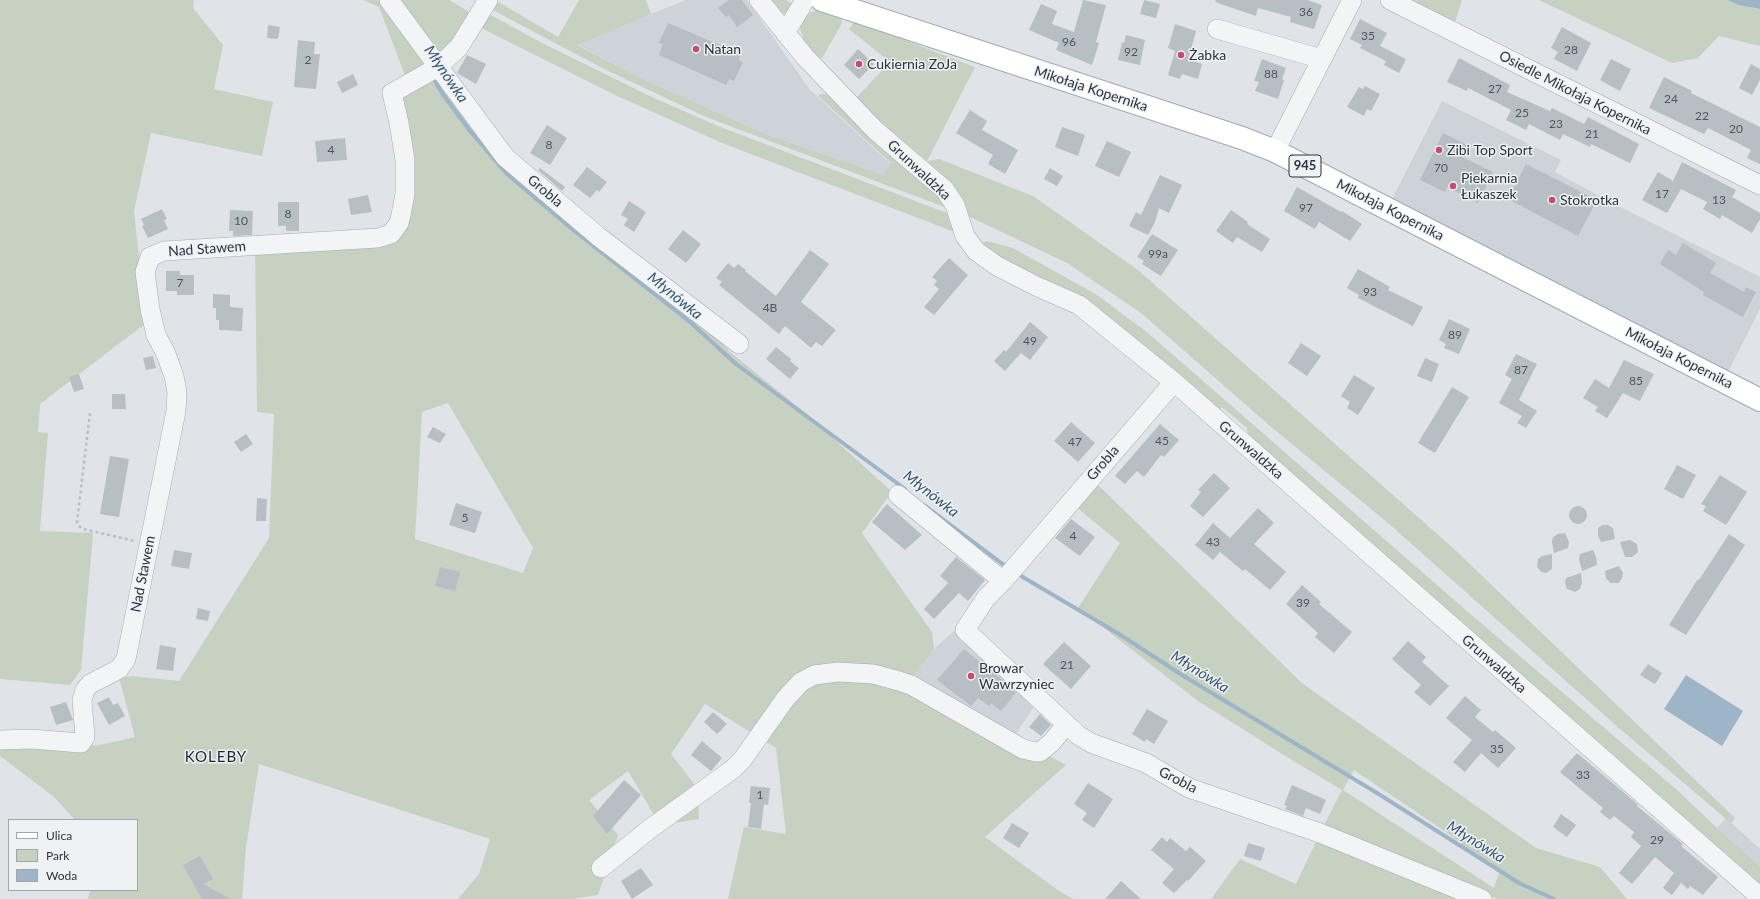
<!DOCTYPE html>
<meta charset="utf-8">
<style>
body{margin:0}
#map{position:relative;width:1760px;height:899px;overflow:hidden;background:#e0e4e8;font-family:Lato,sans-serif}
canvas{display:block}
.legend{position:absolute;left:8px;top:819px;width:130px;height:72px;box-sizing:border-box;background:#eff2f5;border:1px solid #a0a6ac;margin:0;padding:5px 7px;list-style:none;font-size:12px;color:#29333e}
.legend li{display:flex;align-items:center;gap:8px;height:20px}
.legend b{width:20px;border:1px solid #a0a6ac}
</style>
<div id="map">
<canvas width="1760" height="899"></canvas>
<ul class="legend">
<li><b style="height:5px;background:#fff"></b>Ulica</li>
<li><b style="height:11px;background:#c7d1c1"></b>Park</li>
<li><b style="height:11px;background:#9db5c6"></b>Woda</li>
</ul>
</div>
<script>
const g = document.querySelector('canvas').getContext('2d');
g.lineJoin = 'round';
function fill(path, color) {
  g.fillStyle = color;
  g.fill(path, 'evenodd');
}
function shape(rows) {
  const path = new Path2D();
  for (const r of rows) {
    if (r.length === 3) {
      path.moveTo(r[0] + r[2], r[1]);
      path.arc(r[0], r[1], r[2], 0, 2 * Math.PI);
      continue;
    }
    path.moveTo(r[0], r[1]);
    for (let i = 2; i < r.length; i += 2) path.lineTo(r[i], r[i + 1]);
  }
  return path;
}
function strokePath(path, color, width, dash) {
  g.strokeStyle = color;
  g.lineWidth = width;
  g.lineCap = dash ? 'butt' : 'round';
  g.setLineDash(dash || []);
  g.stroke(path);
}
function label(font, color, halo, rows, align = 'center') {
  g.font = font + ' Lato,sans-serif';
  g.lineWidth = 3;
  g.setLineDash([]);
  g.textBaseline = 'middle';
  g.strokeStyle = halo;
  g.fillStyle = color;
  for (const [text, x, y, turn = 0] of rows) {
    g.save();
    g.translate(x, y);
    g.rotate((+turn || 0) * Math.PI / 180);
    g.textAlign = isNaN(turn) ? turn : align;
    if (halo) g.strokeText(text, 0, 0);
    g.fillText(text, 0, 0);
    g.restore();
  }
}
fill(shape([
 [686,0,747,0,810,90,891,164,884,175,763,133,643,79,576,44],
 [1442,101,1561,160,1555,172,1620,207,1760,277,1760,309,1727,374,1390,203],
 [958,627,1037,702,1014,737,910,681,934,649],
 [1726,818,1760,849,1760,866,1717,828]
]), '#ced3da');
fill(shape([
 [0,0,194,0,193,8,223,45,214,89,273,102,262,156,151,133,134,211,146,323,40,404,38,432,48,433,40,531,93,533,81,670,70,685,0,679],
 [363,0,387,0,426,56,425,67,406,78,379,7],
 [392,0,449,0,468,11,471,16,443,53,432,53],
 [495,0,558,37,579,0,646,0,651,14,577,45,643,79,763,133,884,175,891,163,818,96,821,94,826,94,936,188,947,208,706,117,602,68,489,8],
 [772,0,786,0,791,3,788,13,782,13],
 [1409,0,1462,0,1455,22],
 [1539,0,1727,0,1738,5,1760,9,1760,46,1719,36,1698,58,1672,63],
 [816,10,841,19,842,23,822,58,817,57,806,48,800,28,802,21,808,14],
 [489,14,542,43,654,98,718,126,960,218,965,236,722,143,615,95,481,28],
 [855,21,975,67,927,161,939,159,1033,196,1138,270,1453,548,1735,818,1731,823,1620,729,1388,523,1270,426,1141,313,1067,263,968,216,966,207,961,198,927,161,892,133,856,98,890,62,849,29],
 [435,72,501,156,710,330,730,352,808,415,892,492,862,533,932,632,934,649,910,681,1066,765,985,837,1062,893,1074,899,728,899,744,827,786,834,776,748,705,704,671,754,698,789,699,819,660,825,628,771,589,800,618,835,598,895,572,899,458,899,479,874,490,839,259,764,246,848,242,899,88,899,90,890,137,890,137,820,75,820,54,797,0,756,0,740,81,743,95,746,135,737,119,678,132,676,179,681,269,538,274,414,257,412,255,246,391,234,401,215,400,95],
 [448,403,533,548,523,573,415,539,422,412],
 [987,241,1013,248,1056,272,1097,295,1148,333,1468,612,1676,789,1717,828,1760,866,1760,888,1248,435,1247,428,1222,407,1216,413,981,244],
 [1098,485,1303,684,1536,848,1600,867,1627,899,1498,899,1321,831,1342,790,1295,762,1198,701,1078,608,1120,543,1070,502],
 [1354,770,1443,830,1499,873,1494,888,1343,790],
 [1320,833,1464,899,1211,899,1240,859,1296,884]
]), '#c7d1c1');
fill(shape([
 [1727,0,1760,0,1760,9,1738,5],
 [1686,675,1743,711,1722,746,1664,709]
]), '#9db5c6');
strokePath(shape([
 [432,76,442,93,470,131,507,174,572,229,690,322,736,364,905,489],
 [924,505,1008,568],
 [1016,573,1119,634,1182,675,1377,793,1519,883,1554,899]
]), '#9db5c6', 4);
fill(shape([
 [729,0,742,0,753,15,737,27,729,15,726,17,718,8],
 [1083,0,1106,5,1096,42,1099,43,1092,65,1056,50,1059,43,1029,30,1041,4,1057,11,1052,24,1074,32],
 [1144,0,1160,4,1156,18,1140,14],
 [1216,0,1307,0,1322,5,1314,29,1290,22,1291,17,1258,8,1256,16,1215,2],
 [1360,19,1387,33,1380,46,1406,59,1399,73,1384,65,1386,61,1360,48,1362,45,1350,39],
 [668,23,741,54,739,60,743,62,734,81,729,79,726,85,659,55,663,44,659,43],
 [1175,24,1196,31,1188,59,1202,64,1198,79,1182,74,1180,79,1168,75,1175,51,1168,48],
 [268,25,280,27,278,39,267,38],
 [1562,27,1591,43,1577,71,1554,59,1558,52,1551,48],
 [1126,35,1145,40,1140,65,1118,60,1122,42,1124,43],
 [298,40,315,42,314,54,320,54,316,89,294,87],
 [858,49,874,64,859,79,844,65],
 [467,55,486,64,476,84,457,73],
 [1459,58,1510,85,1507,92,1550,111,1552,108,1584,124,1588,117,1639,144,1630,163,1591,144,1590,147,1563,134,1560,140,1529,124,1526,130,1506,120,1511,110,1468,88,1467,91,1447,82],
 [1262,59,1286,68,1282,79,1284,80,1278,99,1255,91,1259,82,1254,81],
 [1611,59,1631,69,1620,91,1600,80],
 [1751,64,1760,69,1760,80,1752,95,1739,88],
 [353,74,358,85,342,93,337,82],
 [1664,77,1692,91,1691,93,1760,127,1760,164,1747,158,1751,150,1708,128,1704,134,1649,108],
 [1365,86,1380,94,1371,111,1367,109,1364,116,1347,107,1359,87,1363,89],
 [970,110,987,121,982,130,1018,150,1005,174,988,164,993,155,956,133],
 [547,125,567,138,550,165,530,153],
 [1062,127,1085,135,1078,156,1055,147],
 [1443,133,1467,145,1462,157,1493,172,1478,203,1447,187,1445,192,1420,180],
 [345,138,347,160,317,162,315,141],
 [1107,141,1131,152,1119,177,1095,166],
 [1682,162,1736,190,1732,197,1760,213,1760,219,1752,233,1722,215,1720,219,1703,209,1707,202,1681,189,1667,213,1642,200,1658,172,1673,181],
 [1526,164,1597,200,1578,236,1508,199],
 [587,167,607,182,599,192,597,190,590,198,573,185],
 [540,168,565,187,562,191,538,170],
 [1050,168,1063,176,1057,186,1044,179],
 [1160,175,1182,185,1169,213,1159,208,1155,222,1148,235,1129,226,1136,212,1141,215],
 [1297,187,1341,212,1342,211,1362,224,1350,241,1319,222,1315,229,1284,211],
 [368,195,372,212,351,215,348,199],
 [629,201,646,212,634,232,624,225,628,219,621,215],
 [278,202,299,202,299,231,286,231,286,226,278,226],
 [162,209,167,219,164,220,168,229,148,238,142,226,144,225,141,219],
 [230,210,253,211,252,235,233,236,233,231,229,231],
 [1231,210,1248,222,1247,224,1270,239,1262,252,1237,237,1233,243,1216,231],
 [683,230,701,244,686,263,668,249],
 [1152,234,1178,250,1161,276,1142,264,1144,261,1137,257],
 [1683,243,1716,263,1710,273,1744,292,1746,287,1756,292,1743,317,1703,295,1704,292,1660,264,1668,250,1676,255],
 [810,250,829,264,801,302,836,330,822,346,816,342,811,348,785,326,779,334,719,285,722,282,716,278,728,263,734,268,738,264,746,270,745,271,776,296],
 [949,258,968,275,934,315,924,307,939,289,934,285,937,281,932,277],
 [1358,269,1390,287,1388,290,1423,307,1413,326,1358,298,1359,295,1347,288],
 [166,271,180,271,180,275,194,275,194,295,177,295,177,291,166,291],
 [213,294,230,295,230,307,243,308,242,331,219,330,219,320,216,320,216,308,213,308],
 [1449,319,1470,329,1459,354,1444,348,1446,344,1439,340],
 [1030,322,1048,337,1030,360,1021,353,1005,371,994,361,1004,350,1006,352],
 [1301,343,1321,356,1307,376,1288,363],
 [776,347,791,359,790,361,799,368,790,379,766,359],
 [1516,354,1537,364,1519,400,1537,411,1526,428,1517,423,1522,416,1499,403,1512,379,1505,375],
 [153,356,156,368,146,370,143,358],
 [1425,358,1439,364,1432,382,1417,376],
 [1624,360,1654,374,1640,401,1623,393,1607,418,1595,411,1598,407,1583,398,1595,379,1609,388],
 [79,374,84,389,74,392,69,377],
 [1354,375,1375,388,1358,415,1347,408,1350,402,1341,396],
 [1452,387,1469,397,1435,453,1418,443],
 [112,394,125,394,126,409,112,409],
 [1071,422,1095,443,1078,462,1054,441],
 [1160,424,1179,440,1164,457,1161,455,1144,477,1137,471,1125,484,1115,476],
 [433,427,446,434,440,443,427,437],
 [246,434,253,444,241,452,234,442],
 [110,456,129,459,119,517,100,514],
 [1677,465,1696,475,1683,499,1664,489],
 [1214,473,1230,488,1203,517,1190,506,1201,492,1198,490],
 [1720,475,1747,492,1726,525,1703,511,1706,506,1701,504],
 [257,498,267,499,266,521,256,521],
 [456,503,482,512,475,533,449,525],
 [887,504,922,535,905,550,872,522],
 [1578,515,9],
 [1258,508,1274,523,1254,544,1286,572,1270,590,1245,569,1243,571,1220,552,1213,560,1195,545,1213,523,1230,538],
 [1071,519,1095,537,1080,556,1055,538],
 [1603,525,1608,525,1613,528,1615,539,1601,542,1598,536,1598,528],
 [1565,533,1569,542,1568,548,1554,553,1552,542,1553,537,1558,534],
 [1729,534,1745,545,1686,635,1669,625,1698,579,1699,580],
 [1630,540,1637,544,1638,552,1632,557,1625,557,1620,542],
 [174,550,192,553,189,569,171,566],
 [1593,550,1596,557,1597,565,1582,571,1579,559,1580,554],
 [1552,554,1552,569,1546,573,1541,572,1537,567,1538,559,1542,556],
 [956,557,985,580,968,601,959,593,934,619,924,609,948,583,940,576],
 [1619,566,1623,573,1622,578,1619,583,1610,583,1606,578,1605,571],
 [440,567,460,572,455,591,435,586],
 [1581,573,1582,583,1580,589,1575,592,1567,589,1565,583,1566,578],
 [1302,585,1321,602,1319,604,1352,632,1334,653,1315,637,1318,633,1286,604],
 [198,608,210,611,208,621,196,619],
 [1408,641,1426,657,1422,662,1449,686,1430,706,1414,692,1421,685,1392,659],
 [1064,642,1091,666,1071,689,1043,664],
 [160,645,176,648,173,671,156,669],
 [964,649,986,667,987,666,1016,693,1001,711,991,703,989,706,978,698,971,706,937,680],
 [1648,664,1662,673,1655,684,1640,675],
 [1465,696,1481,710,1475,717,1493,732,1495,730,1516,748,1498,768,1481,753,1465,772,1453,762,1472,740,1446,718],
 [109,697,113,705,118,703,125,716,109,725,97,703],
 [66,702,73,720,56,725,50,707],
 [1147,709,1168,721,1154,744,1146,739,1145,742,1132,734],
 [713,712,727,724,717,734,704,722],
 [1040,714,1051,725,1041,736,1029,727],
 [702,741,722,758,711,771,691,755],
 [1577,753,1635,802,1638,805,1637,806,1683,844,1681,846,1718,877,1703,895,1690,886,1688,889,1681,883,1672,895,1663,888,1674,873,1655,857,1632,884,1619,873,1641,846,1631,837,1634,832,1614,816,1610,820,1600,812,1603,808,1560,772],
 [624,780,641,795,607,834,593,816],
 [1088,783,1113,799,1094,828,1082,820,1087,813,1074,804],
 [1292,785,1326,800,1320,814,1306,808,1303,816,1285,809,1287,806,1284,805],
 [751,786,770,788,768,805,764,804,761,829,748,827,751,803,749,803],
 [1561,814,1576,825,1567,837,1553,827],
 [1012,823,1029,833,1019,848,1003,838],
 [1162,837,1167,842,1170,838,1186,851,1190,847,1206,861,1188,881,1187,880,1174,893,1162,883,1174,869,1151,850],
 [1248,843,1265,848,1261,861,1244,856],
 [200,856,213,879,203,884,230,899,202,899,183,865],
 [641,868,653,885,632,899,621,881],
 [1121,881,1141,899,1105,899]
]), '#b7bec4');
const minor = shape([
 [389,0,505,157,599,237,739,344],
 [759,0,805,57,875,130,945,190,955,205,965,236,976,251,997,266,1036,286,1079,305,1174,382,1760,897],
 [1390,0,1760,185],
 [1217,29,1322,59],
 [785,33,805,0],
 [1275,151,1352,0],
 [1174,382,1003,581,986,598,965,630,1078,735,1091,743,1146,763,1189,788,1320,833,1482,899],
 [898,495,1003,581],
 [0,740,31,739,81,743,85,737,82,700,85,690,90,684,119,669,126,659,176,411,177,392,174,376,166,354,156,335,150,309,145,272,150,257,164,251,378,238,391,234,399,223,401,215,405,194,405,160,399,123,392,93,438,67,459,47,488,0],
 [601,868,651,828,733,769,742,760,786,698,801,682,814,675,838,672,873,674,899,681,911,685,1023,749,1036,752,1040,752,1051,743,1066,725]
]);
const major = shape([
 [822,0,1242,138,1275,151,1760,400]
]);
strokePath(minor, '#a5abb2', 20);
strokePath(major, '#a0a9b3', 24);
strokePath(shape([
 [90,413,77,522,79,526,83,529,135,541]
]), '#babec2', 2.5, [3, 3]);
strokePath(minor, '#f2f4f6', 19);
strokePath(major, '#fff', 22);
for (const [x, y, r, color] of [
 [696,49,4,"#c54c6c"],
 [1181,55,4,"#c54c6c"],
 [859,64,4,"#c54c6c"],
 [1439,150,4,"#c54c6c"],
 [1453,186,4,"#c54c6c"],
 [1552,200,4,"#c54c6c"],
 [971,676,4,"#c54c6c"]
]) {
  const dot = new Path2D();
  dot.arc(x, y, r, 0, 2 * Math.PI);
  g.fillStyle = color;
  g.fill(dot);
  strokePath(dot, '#eff2f5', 1.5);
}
label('12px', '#4c5660', null, [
 ["36",1306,12],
 ["35",1368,36],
 ["96",1069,42],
 ["28",1571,50],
 ["92",1131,52],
 ["2",308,60],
 ["88",1271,74],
 ["27",1495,89],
 ["24",1671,99],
 ["25",1522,113],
 ["22",1702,116],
 ["23",1556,124],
 ["20",1736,129],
 ["21",1592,134],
 ["8",549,145],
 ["4",331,150],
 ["70",1441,168],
 ["17",1662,194],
 ["13",1719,200],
 ["97",1306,208],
 ["8",288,214],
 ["10",241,221],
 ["99a",1158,254],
 ["7",180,283],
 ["93",1370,292],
 ["4B",770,308],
 ["89",1455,335],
 ["49",1030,341],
 ["87",1521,370],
 ["85",1636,381],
 ["45",1162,441],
 ["47",1075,442],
 ["5",465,518],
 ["4",1073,536],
 ["43",1213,542],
 ["39",1303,603],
 ["21",1067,665],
 ["35",1497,749],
 ["33",1583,775],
 ["1",760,795],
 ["29",1657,840]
]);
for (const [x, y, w] of [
 [1305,166,32]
]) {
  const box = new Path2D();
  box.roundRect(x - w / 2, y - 11, w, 22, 3);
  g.fillStyle = '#eff2f5';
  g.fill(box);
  strokePath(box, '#29333e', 1);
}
label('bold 13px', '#29333e', null, [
 ["945",1305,166]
]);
label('14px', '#29333e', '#eff2f5', [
 ["Natan",704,49],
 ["Żabka",1189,55],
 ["Cukiernia ZoJa",867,64],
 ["Zibi Top Sport",1447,150],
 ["Piekarnia",1461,178],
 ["Łukaszek",1461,194],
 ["Stokrotka",1560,200],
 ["Browar",979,668],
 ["Wawrzyniec",979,684]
], 'left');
label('14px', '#29333e', '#eff2f5', [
 ["Mikołaja Kopernika",1091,89,18],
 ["Osiedle Mikołaja Kopernika",1575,93,27],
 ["Grunwaldzka",919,170,43],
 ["Grobla",545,191,40],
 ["Mikołaja Kopernika",1390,210,27],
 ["Nad Stawem",207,249,-4],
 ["Mikołaja Kopernika",1679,358,27],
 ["Grunwaldzka",1251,450,41],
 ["Grobla",1103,463,-49],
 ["Nad Stawem",143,574,-79],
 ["Grunwaldzka",1494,664,41],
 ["Grobla",1178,780,27]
]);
label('italic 15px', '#36566f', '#eff2f5', [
 ["Młynówka",446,74,56],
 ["Młynówka",675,296,39],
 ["Młynówka",931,494,38],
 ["Młynówka",1200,672,32],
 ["Młynówka",1476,842,32]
]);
g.letterSpacing = '1px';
label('15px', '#1c242f', '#eff2f5', [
 ["KOLEBY",216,757]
]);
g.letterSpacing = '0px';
</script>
